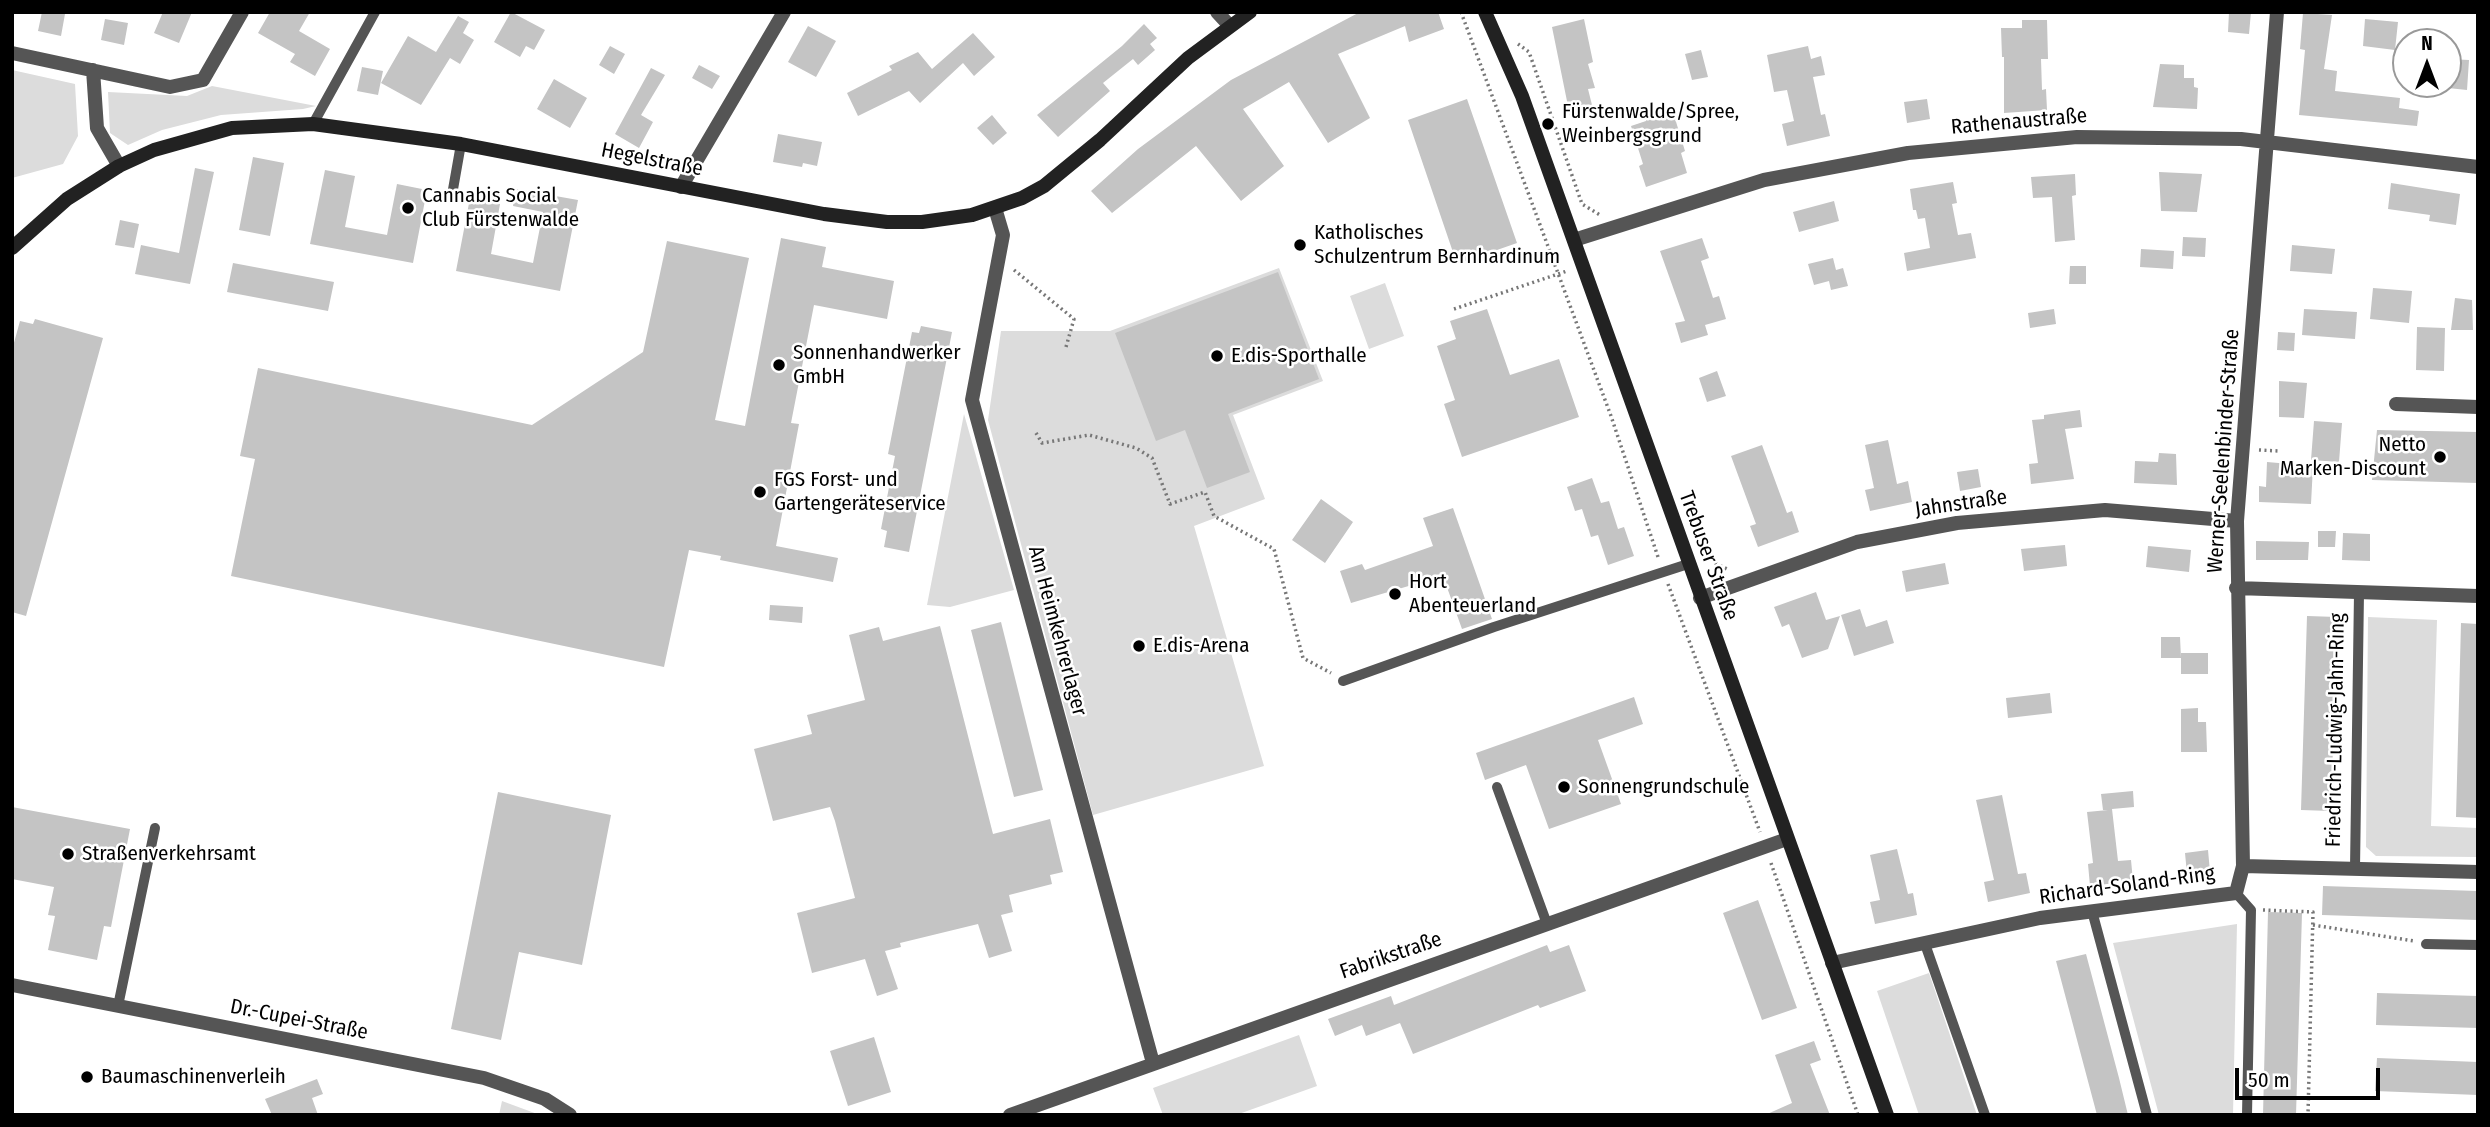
<!DOCTYPE html>
<meta charset="utf-8">
<style>
body{margin:0}
#map{position:relative;width:2490px;height:1127px;overflow:hidden;background:#fff;font-family:"Fira Sans Condensed",sans-serif}
canvas{display:block}
.frame{position:absolute;inset:0;border:14px solid #000;pointer-events:none}
.north{position:absolute;left:2392px;top:28px;width:70px;height:70px;box-sizing:border-box;background:#fff;border:2px solid #999;border-radius:50%;rotate:0deg;font-size:19px;font-weight:700;line-height:28px;text-align:center;color:#000}
.north::after{content:'';display:block;margin:auto;width:24px;height:32px;background:#000;clip-path:polygon(50% 0,100% 100%,50% 72%,0 100%)}
.scale{position:absolute;left:2235px;top:1068px;width:145px;height:32px;box-sizing:border-box;border:4px solid #000;border-top:0;padding-left:9px;font-size:21px;line-height:24px;white-space:nowrap;color:#000;-webkit-text-stroke:5px #fff;paint-order:stroke}
</style>
<div id="map">
<canvas width="2490" height="1127"></canvas>
<div class="frame"></div>
<div class="north">N</div>
<div class="scale">50 m</div>
</div>
<script>
const g = document.querySelector('canvas').getContext('2d');
g.lineJoin = 'round';
function fill(path, color) {
  g.fillStyle = color;
  g.fill(path, 'evenodd');
}
function shape(rows) {
  const path = new Path2D();
  for (const r of rows) {
    path.moveTo(r[0], r[1]);
    for (let i = 2; i < r.length; i += 2) path.lineTo(r[i], r[i + 1]);
  }
  return path;
}
function strokePath(path, color, width, dash) {
  g.strokeStyle = color;
  g.lineWidth = width;
  g.lineCap = dash ? 'butt' : 'round';
  g.setLineDash(dash || []);
  g.stroke(path);
}
function label(font, color, halo, rows, align = 'center') {
  g.font = font + ' "Fira Sans Condensed",sans-serif';
  g.lineWidth = 5;
  g.setLineDash([]);
  g.textBaseline = 'middle';
  g.strokeStyle = halo;
  g.fillStyle = color;
  for (const [text, x, y, turn = 0] of rows) {
    g.save();
    g.translate(x, y);
    g.rotate((+turn || 0) * Math.PI / 180);
    g.textAlign = isNaN(turn) ? turn : align;
    if (halo) g.strokeText(text, 0, 0);
    g.fillText(text, 0, 0);
    g.restore();
  }
}
fill(shape([
 [12,70,75,84,78,136,63,164,12,178],
 [212,86,316,106,303,109,221,115,162,130,128,145,110,133,108,92,187,96],
 [1279,268,1323,381,1233,415,1265,499,1194,526,1264,766,1093,815,988,420,1001,331,1110,331],
 [1385,283,1404,336,1369,349,1350,296],
 [964,414,1014,590,950,607,927,605],
 [2368,617,2437,620,2431,826,2478,828,2476,857,2376,856,2366,847],
 [2237,924,2233,1115,2159,1115,2113,943],
 [1929,973,1977,1115,1919,1115,1877,991],
 [1299,1035,1317,1086,1236,1115,1163,1115,1153,1088],
 [502,1101,540,1115,499,1115]
]), '#dcdcdc');
fill(shape([
 [42,12,65,14,61,36,38,31],
 [163,12,192,12,179,43,154,33],
 [270,12,310,12,299,31,330,49,315,76,290,62,295,54,258,33],
 [511,12,545,30,534,50,526,46,520,57,494,42],
 [1360,12,1438,12,1444,29,1409,42,1405,26,1338,54,1370,118,1328,143,1289,82,1243,109,1284,166,1241,201,1196,146,1112,213,1091,191,1138,149,1231,80],
 [2229,12,2251,12,2249,34,2228,32],
 [2303,13,2332,15,2324,69,2337,71,2335,91,2400,98,2399,108,2419,111,2417,126,2299,115,2305,50,2300,49],
 [458,16,469,22,463,33,474,40,460,64,450,58,421,105,381,83,408,36,436,52],
 [105,19,128,23,124,45,101,40],
 [1584,19,1593,62,1588,64,1595,88,1588,89,1593,109,1570,116,1552,27],
 [2365,19,2398,22,2395,50,2363,46],
 [2022,20,2047,20,2048,59,2041,59,2042,90,2046,89,2047,110,2004,113,2004,57,2002,57,2001,28,2022,28],
 [1144,24,1157,38,1150,44,1155,50,1138,65,1133,59,1103,83,1110,91,1058,137,1037,115,1122,46],
 [808,26,836,41,816,77,788,62],
 [973,33,995,57,974,76,963,63,920,103,909,91,858,116,847,93,892,70,889,66,918,52,932,69],
 [610,46,625,54,614,74,599,65],
 [1808,46,1811,59,1821,56,1825,75,1813,77,1821,115,1825,114,1830,136,1787,146,1782,124,1794,121,1787,90,1774,92,1767,55],
 [1701,50,1708,77,1692,80,1685,54],
 [2448,59,2469,60,2467,90,2448,88],
 [2160,64,2184,65,2184,78,2194,78,2194,87,2198,88,2197,109,2153,107],
 [699,65,720,76,712,89,692,78],
 [362,67,383,71,378,95,357,91],
 [651,68,665,75,641,115,653,122,639,148,615,134],
 [554,79,587,98,570,128,537,109],
 [1467,99,1517,243,1457,264,1408,120],
 [1927,99,1930,119,1907,123,1904,102],
 [1664,108,1673,112,1685,151,1681,153,1687,173,1646,187,1639,166,1643,164,1631,126,1646,121,1649,113],
 [992,115,1007,133,993,145,977,128],
 [778,134,822,142,817,166,803,163,802,167,773,162],
 [253,157,284,163,270,236,239,230],
 [195,168,214,172,190,284,135,274,141,245,179,253],
 [325,170,355,176,345,227,387,235,397,184,427,190,413,263,310,244],
 [2159,172,2202,174,2197,212,2161,211],
 [2075,174,2076,195,2072,196,2075,240,2055,242,2052,197,2033,198,2031,177],
 [1953,182,1957,203,1952,204,1958,235,1971,233,1976,258,1907,271,1904,253,1930,248,1925,218,1918,219,1916,210,1913,210,1910,189],
 [2391,183,2460,194,2456,225,2429,221,2430,215,2388,209],
 [516,189,578,200,560,291,456,271,470,198,500,204,491,254,533,263,543,212,513,206],
 [1834,201,1839,221,1799,232,1793,212],
 [120,220,139,224,134,248,115,245],
 [2183,237,2206,238,2205,257,2182,256],
 [781,238,826,247,822,267,894,281,887,319,814,305,791,423,799,424,776,546,838,558,833,582,720,560,721,556,689,550,664,667,231,576,255,459,240,456,258,368,532,425,643,352,667,241,749,258,715,420,745,426],
 [1702,238,1709,258,1701,261,1713,298,1719,296,1726,319,1705,325,1708,335,1681,343,1675,323,1685,321,1660,251],
 [2292,245,2335,249,2332,274,2290,271],
 [2141,249,2174,251,2173,269,2140,267],
 [1833,258,1836,270,1843,268,1848,286,1831,290,1829,281,1814,285,1808,264],
 [233,263,334,282,328,311,227,292],
 [2070,266,2086,266,2086,284,2069,284],
 [1278,272,1319,379,1228,414,1250,472,1207,488,1185,430,1156,441,1115,333],
 [2373,288,2412,291,2409,323,2370,319],
 [2455,298,2472,300,2473,330,2451,330],
 [1487,309,1510,375,1559,359,1579,417,1462,457,1444,404,1455,400,1437,346,1456,339,1450,321],
 [2054,309,2056,324,2030,328,2028,313],
 [2304,309,2357,312,2355,339,2302,335],
 [35,319,103,338,26,616,12,612,12,350,20,321,33,324],
 [921,326,952,332,909,552,884,547,887,531,881,529,895,456,888,454,912,332,919,333],
 [2417,327,2445,328,2444,371,2416,370],
 [2278,332,2295,333,2294,351,2277,350],
 [1717,371,1726,396,1707,402,1699,378],
 [2279,381,2307,383,2304,418,2279,417],
 [2080,410,2082,427,2065,429,2074,479,2031,484,2029,464,2038,463,2032,420,2044,419,2044,415],
 [2314,421,2342,423,2339,462,2311,460],
 [2377,430,2478,432,2478,483,2372,480],
 [1888,440,1897,484,1908,481,1912,502,1870,511,1865,490,1874,488,1865,445],
 [1762,445,1787,513,1792,511,1799,532,1758,547,1750,526,1756,524,1731,456],
 [2159,453,2176,454,2177,485,2134,483,2135,461,2158,462],
 [2267,462,2313,466,2311,504,2259,502,2259,486,2266,487],
 [1978,469,1981,487,1960,491,1957,472],
 [1592,478,1601,503,1609,501,1618,529,1624,527,1634,556,1608,565,1598,535,1591,537,1582,509,1575,511,1567,487],
 [1321,499,1353,522,1325,563,1292,540],
 [1453,508,1492,619,1462,629,1444,579,1413,589,1412,585,1351,603,1340,571,1362,564,1365,570,1433,546,1423,518],
 [2318,531,2336,531,2335,547,2318,547],
 [2343,533,2370,534,2370,561,2342,560],
 [2256,541,2309,542,2308,560,2256,560],
 [2065,545,2067,566,2024,571,2021,549],
 [2148,546,2191,550,2189,572,2146,567],
 [1945,563,1949,584,1906,592,1902,571],
 [1816,592,1826,620,1840,616,1828,649,1802,658,1789,624,1782,627,1774,607],
 [770,605,803,607,802,623,769,620],
 [1860,609,1866,627,1887,620,1894,643,1854,656,1841,615],
 [2307,616,2337,617,2331,811,2301,810],
 [1001,622,1043,790,1014,797,971,630],
 [2461,623,2478,624,2478,818,2456,817],
 [940,626,993,834,1050,819,1063,872,1050,875,1052,884,1009,895,1013,912,1001,915,1012,951,989,958,978,924,900,943,901,947,885,951,898,989,877,996,865,959,812,973,797,913,855,898,835,821,830,807,773,821,754,749,812,734,807,715,865,700,849,635,879,627,883,641],
 [2161,637,2180,637,2181,658,2161,658],
 [2181,653,2208,653,2208,674,2181,674],
 [2050,693,2052,713,2008,718,2006,698],
 [1634,697,1643,724,1598,740,1621,804,1549,829,1526,765,1485,780,1476,753],
 [2198,708,2198,722,2206,722,2207,752,2181,752,2181,709],
 [2133,791,2134,807,2112,809,2118,861,2131,860,2133,881,2090,886,2088,864,2093,863,2087,812,2108,810,2103,810,2101,794],
 [498,792,611,815,582,965,519,952,501,1040,451,1029],
 [2002,795,2018,874,2026,873,2030,893,1988,902,1984,882,1994,880,1976,800],
 [12,807,130,829,111,927,104,926,97,960,48,950,55,916,48,915,54,887,12,879],
 [1897,849,1908,894,1913,893,1917,915,1875,924,1870,902,1880,900,1870,855],
 [2208,850,2210,872,2187,874,2185,853],
 [2323,886,2478,891,2478,920,2322,915],
 [1758,900,1797,1008,1762,1020,1723,913],
 [2268,912,2302,913,2296,1115,2263,1115],
 [1547,945,1550,952,1569,945,1586,991,1540,1008,1538,1005,1413,1054,1400,1023,1366,1036,1362,1025,1335,1036,1328,1019,1391,996,1394,1005],
 [2086,954,2119,1078,2128,1115,2097,1115,2056,961],
 [2377,993,2478,996,2478,1028,2376,1025],
 [874,1037,891,1092,848,1106,830,1051],
 [1814,1041,1821,1060,1810,1064,1830,1115,1765,1115,1792,1103,1775,1055],
 [2377,1058,2478,1062,2478,1095,2375,1091],
 [317,1079,323,1094,312,1098,318,1115,272,1115,265,1099]
]), '#c4c4c4');
strokePath(shape([
 [1461,12,1611,416,1659,560],
 [1518,44,1529,52,1582,204,1600,215],
 [1014,270,1074,319,1066,347],
 [1454,309,1567,271],
 [1036,433,1042,443,1089,435,1136,448,1152,458,1170,504,1205,492,1214,516,1274,549,1303,658,1331,673],
 [2259,450,2279,451],
 [1715,563,1729,570],
 [1668,584,1760,832],
 [1771,863,1858,1115],
 [2263,910,2313,912,2308,1115],
 [2313,925,2414,941]
]), '#777', 3.5, [2, 3.5]);
strokePath(shape([
 [313,124,375,12],
 [452,195,461,144],
 [1343,681,1494,627,1688,564],
 [1497,787,1547,924],
 [2355,868,2359,593],
 [2236,893,2251,910,2247,1115],
 [2092,911,2147,1115],
 [1925,944,1985,1115],
 [2426,944,2478,945],
 [118,1006,155,828]
]), '#555', 10);
strokePath(shape([
 [1217,12,1229,25],
 [12,53,170,87,203,80,242,12],
 [93,70,97,128,119,166],
 [681,187,784,12],
 [995,208,1003,235,972,400,1153,1063],
 [1574,240,1764,180,1908,153,2077,137,2241,139,2478,167],
 [2396,404,2478,407],
 [2236,588,2478,596],
 [1700,598,1857,542,1957,523,2105,510,2237,521],
 [2243,866,2478,872],
 [1832,963,2040,918,2236,893,2243,866,2237,521,2277,12],
 [12,985,484,1078,545,1099,570,1115],
 [1010,1115,1787,839]
]), '#555', 14);
strokePath(shape([
 [1485,12,1522,96,1887,1115],
 [12,248,67,199,119,166,154,150,232,128,313,124,461,144,824,214,887,222,922,222,972,215,1022,198,1044,186,1100,140,1188,58,1250,12]
]), '#222', 14);
for (const [x, y, r, color] of [
 [1548,124,7,"#000"],
 [408,208,7,"#000"],
 [1300,245,7,"#000"],
 [1217,356,7,"#000"],
 [779,365,7,"#000"],
 [2440,457,7,"#000"],
 [760,492,7,"#000"],
 [1395,594,7,"#000"],
 [1139,646,7,"#000"],
 [1564,787,7,"#000"],
 [68,854,7,"#000"],
 [87,1077,7,"#000"]
]) {
  const dot = new Path2D();
  dot.arc(x, y, r, 0, 2 * Math.PI);
  g.fillStyle = color;
  g.fill(dot);
  strokePath(dot, '#fff', 2.5);
}
label('21px', '#000', '#fff', [
 ["Fürstenwalde/Spree,",1562,112],
 ["Weinbergsgrund",1562,136],
 ["Cannabis Social",422,196],
 ["Club Fürstenwalde",422,220],
 ["Katholisches",1314,233],
 ["Schulzentrum Bernhardinum",1314,257],
 ["Sonnenhandwerker",793,353],
 ["GmbH",793,377],
 ["E.dis-Sporthalle",1231,356],
 ["Netto",2426,445,"right"],
 ["Marken-Discount",2426,469,"right"],
 ["FGS Forst- und",774,480],
 ["Gartengeräteservice",774,504],
 ["Hort",1409,582],
 ["Abenteuerland",1409,606],
 ["E.dis-Arena",1153,646],
 ["Sonnengrundschule",1578,787],
 ["Straßenverkehrsamt",82,854],
 ["Baumaschinenverleih",101,1077]
], 'left');
label('21px', '#000', '#fff', [
 ["Rathenaustraße",2019,122,-5],
 ["Hegelstraße",652,160,11],
 ["Werner-Seelenbinder-Straße",2224,451,-86],
 ["Jahnstraße",1961,504,-8],
 ["Trebuser Straße",1708,556,70],
 ["Am Heimkehrerlager",1057,631,75],
 ["Friedrich-Ludwig-Jahn-Ring",2336,730,-89],
 ["Richard-Soland-Ring",2127,886,-8],
 ["Fabrikstraße",1391,956,-19],
 ["Dr.-Cupei-Straße",299,1020,11]
]);
</script>
